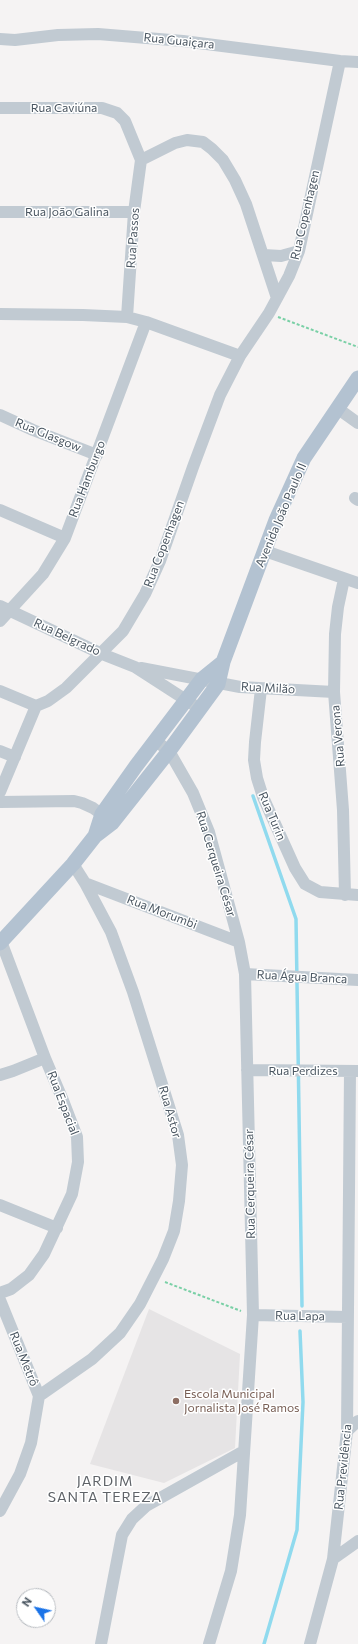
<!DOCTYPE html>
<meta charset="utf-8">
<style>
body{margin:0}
#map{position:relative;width:358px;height:1644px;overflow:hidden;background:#f5f3f3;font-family:Commissioner,sans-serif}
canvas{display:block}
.north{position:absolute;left:16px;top:1588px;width:40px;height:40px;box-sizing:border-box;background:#fff;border:1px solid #b7bbc0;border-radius:50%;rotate:304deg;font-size:11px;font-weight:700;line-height:16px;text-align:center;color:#4a5661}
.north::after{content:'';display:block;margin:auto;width:14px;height:18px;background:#1a73e8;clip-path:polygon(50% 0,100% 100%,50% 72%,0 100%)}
</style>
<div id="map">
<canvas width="358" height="1644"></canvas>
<div class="north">N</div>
</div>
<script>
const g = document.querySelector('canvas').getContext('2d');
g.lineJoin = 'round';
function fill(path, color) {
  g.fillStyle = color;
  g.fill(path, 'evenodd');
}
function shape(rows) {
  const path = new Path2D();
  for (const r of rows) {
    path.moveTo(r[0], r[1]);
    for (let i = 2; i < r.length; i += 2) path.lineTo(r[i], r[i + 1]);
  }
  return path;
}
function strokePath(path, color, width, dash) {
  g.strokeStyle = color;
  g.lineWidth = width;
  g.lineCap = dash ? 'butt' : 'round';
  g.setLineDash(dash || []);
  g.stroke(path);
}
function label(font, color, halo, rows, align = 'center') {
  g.font = font + ' Commissioner,sans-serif';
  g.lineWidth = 3;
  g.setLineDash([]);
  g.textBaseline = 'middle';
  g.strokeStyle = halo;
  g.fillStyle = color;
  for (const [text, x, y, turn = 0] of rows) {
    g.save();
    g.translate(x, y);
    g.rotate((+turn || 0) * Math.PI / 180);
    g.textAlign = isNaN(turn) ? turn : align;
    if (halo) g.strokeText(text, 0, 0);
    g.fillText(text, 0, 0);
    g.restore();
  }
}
fill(shape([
 [149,1309,240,1354,235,1448,164,1483,90,1464]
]), '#e6e4e5');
strokePath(shape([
 [253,796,296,919,302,1306],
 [264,1644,297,1530,303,1402,300,1331]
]), '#90daee', 3.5);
strokePath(shape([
 [278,317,358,347],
 [165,1282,241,1311]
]), '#7ad0a6', 2, [3, 2]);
strokePath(shape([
 [0,39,15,40,58,35,98,34,183,41,340,61,358,62],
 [0,108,102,108,117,113,125,121,141,160,134,212,127,317],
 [141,160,175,143,187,140,203,142,212,149,223,160,235,180,246,204,277,298],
 [0,212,134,212],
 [264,255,281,256,299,251],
 [0,314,83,315,127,317,146,322,240,356],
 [337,408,358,423],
 [0,415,33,430,97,455],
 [355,498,358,500],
 [0,510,65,538],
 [265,551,358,583],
 [344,579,338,607,335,634,334,692,343,810,345,895],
 [0,606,102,654,135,667,200,709],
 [0,621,43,574,65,538,146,322],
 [141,668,240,687,334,692],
 [261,689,255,742,254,760,257,778,263,797,295,868,305,884,320,892,358,895],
 [0,691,36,706,48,701,66,688,123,631,145,594,160,561,193,467,220,395,240,356,269,313,289,276,299,251,340,61],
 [156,741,169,751,193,793,209,832,239,942,245,974,253,1315,240,1515,231,1571,209,1644],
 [0,751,15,757],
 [0,792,36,706],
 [0,802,74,801,82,803,93,808,108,819],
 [85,883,239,942],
 [245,974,358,980],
 [247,1070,358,1071],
 [0,1075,13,1071,45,1058],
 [0,1205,57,1228],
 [0,1293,11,1289,29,1275,44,1254,72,1194,78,1162,77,1137,62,1098,45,1058,1,941],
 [0,1300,39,1396],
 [253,1315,348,1317],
 [39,1396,92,1359,120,1333,140,1304,163,1259,174,1231,179,1201,182,1165,178,1135,133,992,111,932,85,883,73,864],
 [347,1431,358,1421],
 [0,1511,20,1474,31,1443,39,1396],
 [333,1559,358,1541],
 [101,1644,122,1535,132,1519,146,1506,244,1451],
 [310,1644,333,1559,347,1431,350,1071]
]), '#c1cad2', 12);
strokePath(shape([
 [95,836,102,814,136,766,202,679,223,662],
 [0,943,73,864,95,836,112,823,169,751,218,684,223,662,276,520,304,458,358,378]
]), '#b3c2d1', 15);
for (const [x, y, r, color] of [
 [176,1401,4,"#8d6e63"]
]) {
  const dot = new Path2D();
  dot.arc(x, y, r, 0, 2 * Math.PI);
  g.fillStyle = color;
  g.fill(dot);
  strokePath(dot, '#fff', 1.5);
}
label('12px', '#4a5661', '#fff', [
 ["Rua Guaiçara",179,41,6],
 ["Rua Caviúna",64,108],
 ["Rua João Galina",67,212],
 ["Rua Copenhagen",305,215,-77],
 ["Rua Passos",133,238,-86],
 ["Rua Glasgow",48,435,22],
 ["Rua Hamburgo",87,479,-69],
 ["Avenida João Paulo II",281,515,-67],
 ["Rua Copenhagen",164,544,-69],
 ["Rua Belgrado",67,637,25],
 ["Rua Milão",268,688,3],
 ["Rua Verona",338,736,-95],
 ["Rua Turin",272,816,67],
 ["Rua Cerqueira César",216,864,73],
 ["Rua Morumbi",162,912,21],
 ["Rua Água Branca",302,977,3],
 ["Rua Perdizes",303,1071],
 ["Rua Espacial",63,1103,69],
 ["Rua Astor",170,1112,74],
 ["Rua Cerqueira César",250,1184,-91],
 ["Rua Lapa",300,1316,1],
 ["Rua Metrô",24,1359,68],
 ["Rua Previdência",343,1467,-84]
]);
label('12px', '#785e54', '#fff', [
 ["Escola Municipal",184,1394],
 ["Jornalista José Ramos",184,1408]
], 'left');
g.letterSpacing = '1px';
label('14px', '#5f6368', '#fff', [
 ["JARDIM",105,1481],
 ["SANTA TEREZA",105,1497]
]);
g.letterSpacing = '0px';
</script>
